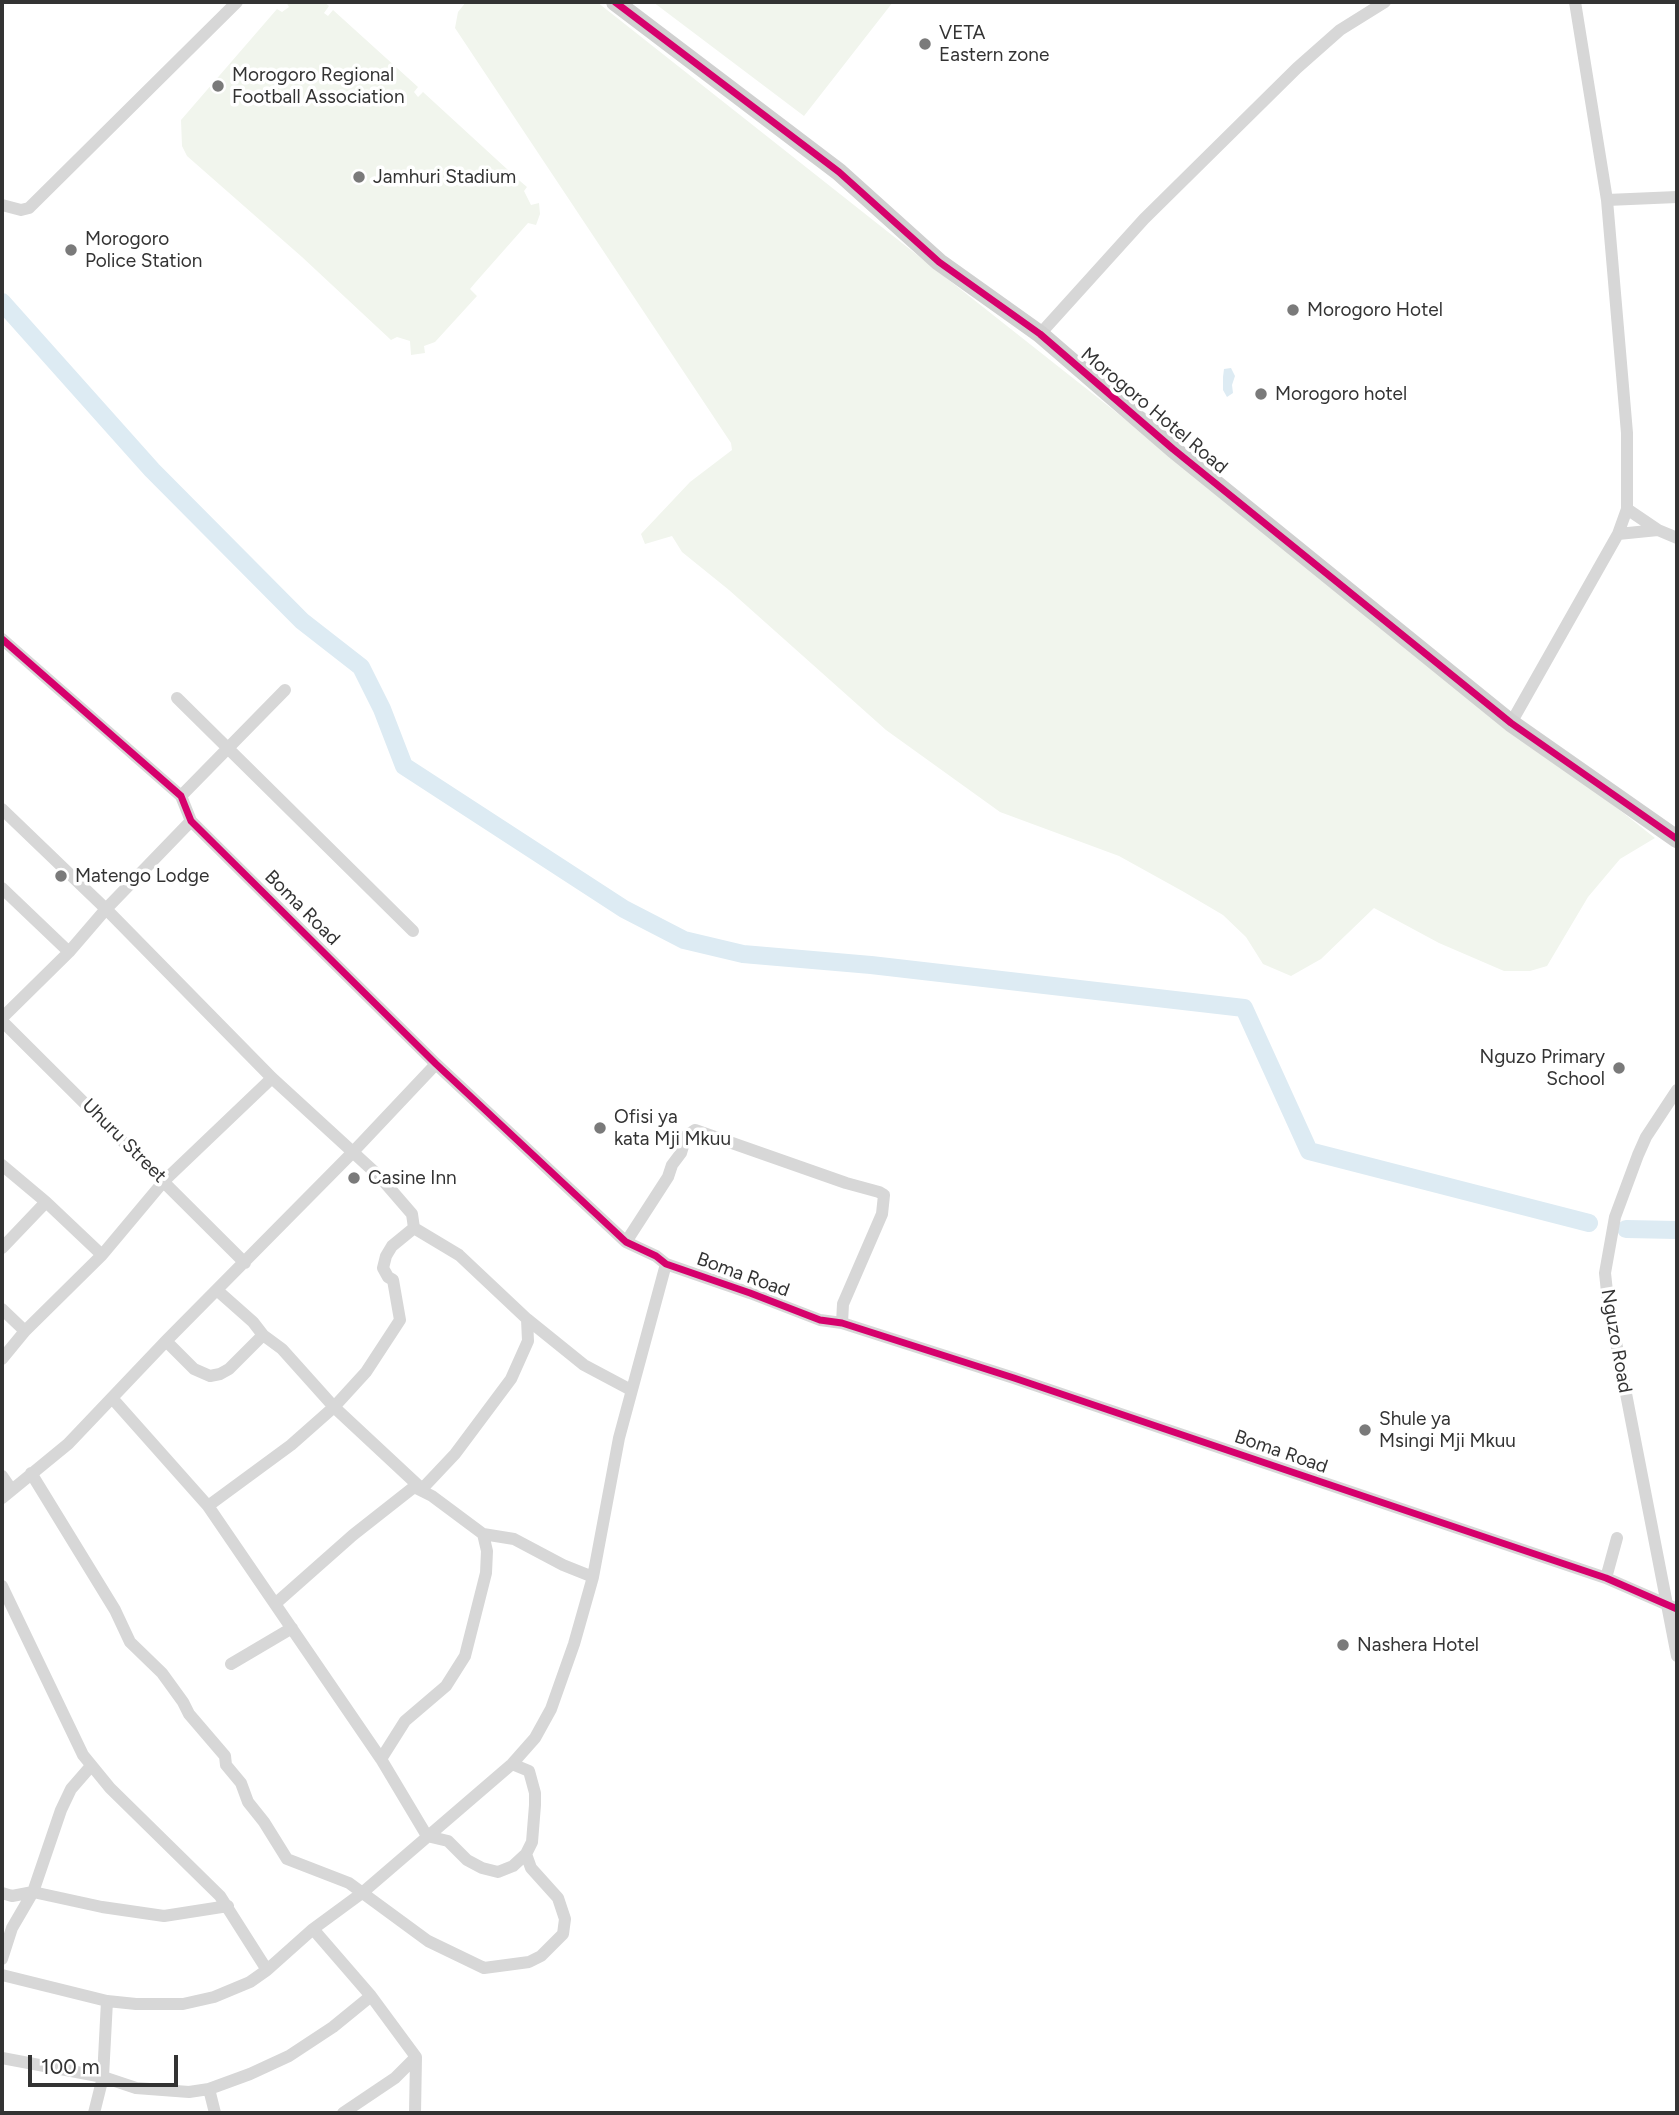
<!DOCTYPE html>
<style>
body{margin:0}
#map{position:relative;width:1679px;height:2115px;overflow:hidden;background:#fff;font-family:Figtree,sans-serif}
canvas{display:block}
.frame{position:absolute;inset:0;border:4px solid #333;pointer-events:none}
.scale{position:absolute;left:28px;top:2055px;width:150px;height:32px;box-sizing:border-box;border:4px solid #333;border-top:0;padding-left:9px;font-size:21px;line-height:24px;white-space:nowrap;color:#333;-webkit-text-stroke:5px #fff;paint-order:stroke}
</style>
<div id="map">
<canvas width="1679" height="2115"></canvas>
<div class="frame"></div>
<div class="scale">100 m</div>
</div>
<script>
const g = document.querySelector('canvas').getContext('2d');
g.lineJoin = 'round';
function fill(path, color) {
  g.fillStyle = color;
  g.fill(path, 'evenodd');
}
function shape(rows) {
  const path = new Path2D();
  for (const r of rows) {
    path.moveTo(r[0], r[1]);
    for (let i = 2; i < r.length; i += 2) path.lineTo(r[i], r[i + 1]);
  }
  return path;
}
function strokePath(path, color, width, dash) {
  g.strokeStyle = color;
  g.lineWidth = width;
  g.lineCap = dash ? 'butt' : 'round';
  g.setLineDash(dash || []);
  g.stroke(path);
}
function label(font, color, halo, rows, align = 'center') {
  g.font = font + ' Figtree,sans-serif';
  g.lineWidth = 7;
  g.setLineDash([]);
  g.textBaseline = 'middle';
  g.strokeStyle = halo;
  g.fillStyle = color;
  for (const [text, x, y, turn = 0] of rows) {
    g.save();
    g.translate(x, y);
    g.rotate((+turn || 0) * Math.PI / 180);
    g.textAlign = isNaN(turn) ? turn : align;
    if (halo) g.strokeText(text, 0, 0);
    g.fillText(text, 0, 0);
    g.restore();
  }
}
fill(shape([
 [286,2,324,2,329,6,324,13,328,16,333,10,418,87,414,92,418,97,423,92,508,170,505,174,510,178,513,175,527,187,524,191,531,205,539,203,540,214,536,225,528,223,475,283,470,289,477,296,435,342,424,346,425,353,411,355,410,341,397,337,391,340,302,257,187,156,182,146,181,120,277,9,282,12,289,7],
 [466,2,597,2,1655,838,1620,859,1588,897,1547,966,1530,971,1504,971,1439,943,1374,908,1321,959,1291,976,1263,964,1246,937,1223,915,1184,892,1119,856,1000,812,886,730,729,590,682,552,672,536,645,544,641,534,690,482,732,450,731,443,455,28,458,12],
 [653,2,893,2,804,116]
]), '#f1f5ed');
fill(shape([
 [1231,368,1235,376,1232,385,1233,393,1227,397,1223,390,1223,377,1224,369]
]), '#ddebf3');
strokePath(shape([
 [2,302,152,470,302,621,361,667,382,709,404,766,624,909,684,940,743,954,871,965,1244,1008,1309,1151,1589,1223],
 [1626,1229,1677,1230]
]), '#ddebf3', 18);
strokePath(shape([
 [1607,200,1677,197],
 [2,205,21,210,29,208,237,2],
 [1040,334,1144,219,1297,68,1340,30,1385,2],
 [1627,509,1658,530],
 [1618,534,1658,530,1677,538],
 [2,639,181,796,191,821,436,1064,626,1242,656,1256,666,1264,750,1293,820,1320,842,1323,1014,1378,1419,1515,1606,1578,1677,1609],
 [177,698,413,931],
 [1511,723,1618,534,1627,509,1627,433,1607,200,1575,2],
 [181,796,285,690],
 [2,809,106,909,272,1078,380,1177,412,1214,414,1228,459,1255,527,1319,528,1341,511,1379,455,1454,422,1489],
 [2,888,69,952],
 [2,1018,69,952,106,909,191,821],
 [2,1021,245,1263],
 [1677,1090,1646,1137,1638,1155,1615,1217,1605,1273,1608,1301,1677,1656],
 [2,1165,46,1202,102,1255],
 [626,1242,668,1177,672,1165,681,1153,686,1136,695,1130,846,1183,879,1192,884,1195,882,1214,843,1304,842,1323],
 [2,1248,46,1202],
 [218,1291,253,1322,263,1335,282,1349,334,1407,422,1489],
 [2,1309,25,1331],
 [527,1319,584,1365,631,1390],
 [166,1341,194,1369,210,1376,220,1374,229,1369,263,1335],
 [2,1359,25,1331,102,1255,164,1181,272,1078],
 [112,1398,208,1506,381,1759,427,1836,448,1841,467,1860,482,1868,498,1872,513,1866,526,1854,532,1842,535,1805,535,1793,529,1771,512,1764],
 [31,1473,115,1610,130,1642,162,1673,183,1702,189,1714,225,1756,226,1765,241,1783,248,1802,264,1822,287,1859,349,1883,428,1941,484,1968,529,1962,541,1956,563,1934,565,1919,558,1898,531,1868,526,1854],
 [2,1476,11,1489],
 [414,1487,432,1496,483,1534,514,1539,563,1565,593,1577],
 [2,1498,68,1444,166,1341,352,1153,436,1064],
 [208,1506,291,1445,334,1407,366,1372,400,1320,393,1280,388,1277,383,1268,386,1256,392,1246,414,1228],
 [1606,1578,1617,1538],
 [2,1586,83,1755,110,1788,220,1896,267,1970],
 [275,1604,353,1535,414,1487],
 [231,1664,292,1628],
 [381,1759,405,1721,446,1686,465,1656,486,1573,487,1551,483,1534],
 [2,1893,12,1896,33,1892,102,1907,164,1916,228,1906],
 [313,1929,371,1996,416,2057,415,2113],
 [2,1959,12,1928,33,1892,61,1810,71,1789,91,1766],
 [2,1975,107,2001,136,2004,183,2004,214,1997,250,1982,267,1970,313,1929,362,1893,512,1764,535,1738,551,1709,574,1644,593,1577,619,1438,666,1264],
 [2,2058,103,2077,136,2088,189,2092,209,2089,250,2074,289,2056,333,2027,371,1996],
 [209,2089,215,2113],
 [94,2113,103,2077,107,2001],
 [343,2113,395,2078,416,2057]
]), '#d7d7d7', 12);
strokePath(shape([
 [615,2,839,172,939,262,1040,334,1173,449,1511,723,1677,839]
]), '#d0d0d0', 18);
strokePath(shape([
 [615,2,839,172,939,262,1040,334,1173,449,1511,723,1677,839],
 [2,639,181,796,191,821,436,1064,626,1242,656,1256,666,1264,750,1293,820,1320,842,1323,1014,1378,1419,1515,1606,1578,1677,1609]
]), '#d6006c', 7);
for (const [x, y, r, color] of [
 [925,44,7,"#7a7a7a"],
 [218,86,7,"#7a7a7a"],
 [359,177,7,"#7a7a7a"],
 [71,250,7,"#7a7a7a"],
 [1293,310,7,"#7a7a7a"],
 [1261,394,7,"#7a7a7a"],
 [61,876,7,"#7a7a7a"],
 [1619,1068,7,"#7a7a7a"],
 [600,1128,7,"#7a7a7a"],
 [354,1178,7,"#7a7a7a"],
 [1365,1430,7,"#7a7a7a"],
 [1343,1645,7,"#7a7a7a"]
]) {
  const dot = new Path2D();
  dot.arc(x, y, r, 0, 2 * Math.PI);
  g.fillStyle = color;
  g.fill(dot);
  strokePath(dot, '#fff', 2.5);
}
label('19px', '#333', '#fff', [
 ["VETA",939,33],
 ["Eastern zone",939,55],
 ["Morogoro Regional",232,75],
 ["Football Association",232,97],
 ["Jamhuri Stadium",373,177],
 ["Morogoro",85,239],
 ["Police Station",85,261],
 ["Morogoro Hotel",1307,310],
 ["Morogoro hotel",1275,394],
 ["Matengo Lodge",75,876],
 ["Nguzo Primary",1605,1057,"right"],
 ["School",1605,1079,"right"],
 ["Ofisi ya",614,1117],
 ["kata Mji Mkuu",614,1139],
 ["Casine Inn",368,1178],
 ["Shule ya",1379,1419],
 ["Msingi Mji Mkuu",1379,1441],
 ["Nashera Hotel",1357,1645]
], 'left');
label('19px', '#333', '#fff', [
 ["Morogoro Hotel Road",1154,411,40],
 ["Boma Road",302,908,45],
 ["Uhuru Street",124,1141,45],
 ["Boma Road",743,1275,20],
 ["Nguzo Road",1616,1341,80],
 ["Boma Road",1281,1452,19]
]);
</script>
